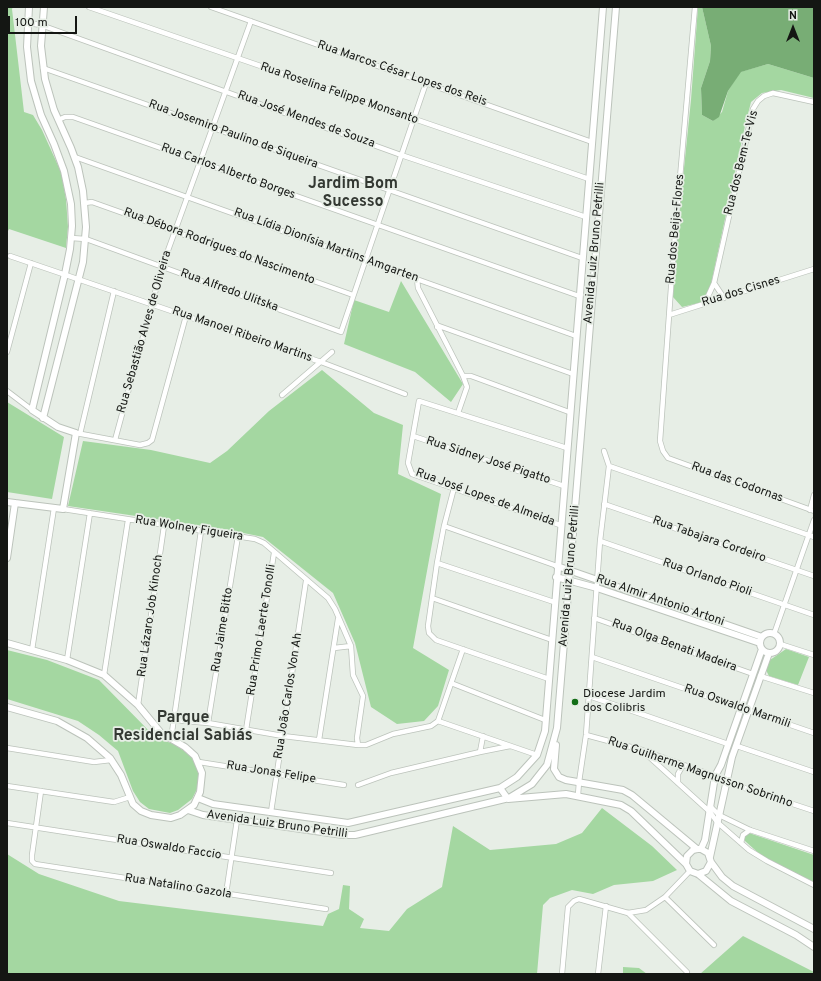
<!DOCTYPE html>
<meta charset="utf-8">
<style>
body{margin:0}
#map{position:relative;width:821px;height:981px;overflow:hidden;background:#e7eee6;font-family:Overpass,sans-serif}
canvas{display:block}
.frame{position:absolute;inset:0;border:8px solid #141613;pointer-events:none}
.north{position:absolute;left:773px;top:8px;width:40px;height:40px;-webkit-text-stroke:3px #e7eee6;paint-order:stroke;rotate:0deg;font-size:11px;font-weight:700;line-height:16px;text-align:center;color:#141613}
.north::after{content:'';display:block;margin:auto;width:14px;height:18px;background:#141613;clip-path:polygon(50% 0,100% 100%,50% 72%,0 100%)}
.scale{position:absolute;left:8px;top:16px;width:69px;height:18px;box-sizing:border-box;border:2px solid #141613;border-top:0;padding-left:5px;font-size:12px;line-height:14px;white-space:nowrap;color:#141613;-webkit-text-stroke:3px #e7eee6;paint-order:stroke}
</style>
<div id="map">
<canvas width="821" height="981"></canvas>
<div class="frame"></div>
<div class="north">N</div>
<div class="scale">100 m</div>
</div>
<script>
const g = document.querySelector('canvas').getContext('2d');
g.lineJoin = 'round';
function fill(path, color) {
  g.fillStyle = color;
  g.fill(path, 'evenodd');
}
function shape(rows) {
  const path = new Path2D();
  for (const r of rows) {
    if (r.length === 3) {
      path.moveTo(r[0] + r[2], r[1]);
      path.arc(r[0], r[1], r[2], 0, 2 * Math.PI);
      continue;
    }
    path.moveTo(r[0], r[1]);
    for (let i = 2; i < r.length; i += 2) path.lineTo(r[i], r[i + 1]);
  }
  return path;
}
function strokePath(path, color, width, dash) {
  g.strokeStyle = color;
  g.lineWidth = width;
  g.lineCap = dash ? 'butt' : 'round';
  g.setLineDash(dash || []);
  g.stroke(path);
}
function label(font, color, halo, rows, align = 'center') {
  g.font = font + ' Overpass,sans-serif';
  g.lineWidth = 3.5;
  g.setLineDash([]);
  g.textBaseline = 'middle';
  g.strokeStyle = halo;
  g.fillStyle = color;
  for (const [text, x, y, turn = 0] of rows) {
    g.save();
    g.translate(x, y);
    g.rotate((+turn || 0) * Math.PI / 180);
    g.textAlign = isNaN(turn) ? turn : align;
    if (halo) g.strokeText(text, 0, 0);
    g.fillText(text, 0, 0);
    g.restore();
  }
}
fill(shape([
 [7,7,13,7,12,9,24,112,33,115,42,130,61,172,66,199,68,227,66,248,9,229,7,233],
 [698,7,702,7,711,46,710,61,701,88,702,115,713,121,722,112,728,91,740,72,768,64,814,78,814,98,781,90,762,93,751,102,745,126,711,284,703,302,682,307,673,297,676,246,691,100],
 [401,281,463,384,451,402,415,372,344,344,354,300,389,312],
 [322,370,374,413,403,425,398,474,441,494,413,648,449,670,438,706,424,721,397,724,371,707,355,643,333,593,263,537,224,529,68,506,83,441,151,450,210,463,227,451,269,411],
 [7,402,64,437,52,499,7,492],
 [786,649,809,657,798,685,769,676,766,670,770,660],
 [7,650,47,660,99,680,156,738,174,744,190,755,198,769,199,776,197,789,192,799,178,810,170,813,149,809,140,802,133,791,118,751,99,735,78,721,7,699],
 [602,808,652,846,677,870,653,881,614,885,593,894,572,890,550,898,543,905,537,974,7,973,7,854,39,874,119,901,323,926,328,914,339,909,343,885,350,886,349,909,364,919,360,928,389,931,407,909,442,887,453,826,490,850,556,844,582,833],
 [749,833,814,855,814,882,764,858,745,841,745,836],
 [743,936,814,972,814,974,700,974],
 [623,967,639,968,647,974,623,974]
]), '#a4d7a1');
fill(shape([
 [702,7,814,7,814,78,768,64,741,72,728,91,719,117,713,121,702,115,701,88,710,61,711,46]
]), '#78ad75');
const street = shape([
 [89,7,589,179],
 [211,7,592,142],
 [695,7,674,246,660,441,663,451,668,458,814,511],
 [27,23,41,25,401,155,586,217],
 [43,68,582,258],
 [58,120,65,117,73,117,579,296],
 [75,157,576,336],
 [85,203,92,202,353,295],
 [71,238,86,239,341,332,426,83],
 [10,256,321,362,405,394],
 [417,279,418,288,463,376,467,387,458,413],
 [714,283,724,298],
 [705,303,714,283,753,109,758,101,764,96,773,93,814,102],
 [669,315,814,269],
 [437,327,439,326,573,374],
 [7,352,31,263],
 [463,376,471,376,569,412],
 [7,391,32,410],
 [282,395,332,352],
 [76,433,140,445,148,443,152,440,186,316],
 [80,434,114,291],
 [413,436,564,486],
 [115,440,162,267,251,21],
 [609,466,814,537],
 [454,488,444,526,437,563,428,626,429,633,436,640,549,679],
 [604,504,814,576],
 [63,509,255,539,264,543,328,598,335,609,351,646,353,675,363,696,357,738,358,745],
 [810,510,814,495],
 [560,525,412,474,408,463,419,401,567,448],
 [444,526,557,566],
 [600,541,814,615],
 [437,563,554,602],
 [432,598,552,640],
 [594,618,753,674],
 [774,634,814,520],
 [780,644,814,655],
 [334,648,351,646],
 [32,650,54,508],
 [592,657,814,733],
 [67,660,90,513],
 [104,675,128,520],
 [760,676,814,693],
 [451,683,545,720],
 [589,696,728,744],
 [138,705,164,526],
 [174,720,208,723,283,736,358,745,366,745,393,734,431,726,438,721],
 [438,721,537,755],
 [438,721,463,649],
 [208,723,238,536],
 [246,730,274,553],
 [586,735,642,750,715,776,726,782,814,811],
 [171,739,201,531],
 [319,740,338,619],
 [737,746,814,772],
 [7,748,94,762,111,760],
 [480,752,510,746],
 [645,753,710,812,717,822,749,850,767,861,814,885],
 [199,762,344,785],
 [678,783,678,774,683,765],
 [358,785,391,773,480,752,483,736],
 [7,786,114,802,130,797],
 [41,791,32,855,32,861,35,864,326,909],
 [578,795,579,782,586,735,600,541,609,466,604,451],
 [710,806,719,815,750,830,814,851],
 [271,812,306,581],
 [7,823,331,873],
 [741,843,743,835,750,830],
 [226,894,237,820],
 [665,897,714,945],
 [628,913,687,972],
 [562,974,568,907,574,901,579,899,628,913,646,910,665,897,690,871],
 [598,974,606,906]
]);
const secondary = shape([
 [43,418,83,262,86,227,83,191,78,167,71,148,54,110,45,79,41,46,44,7],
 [7,502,63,509,76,433,58,427,32,410,65,274,70,249,72,226,71,204,64,171,54,144,41,115,31,81,27,47,29,7],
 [7,558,15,503],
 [557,566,762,637],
 [556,577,597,588,760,643],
 [770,643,10],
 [7,643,67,660,104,675,138,705,161,733,185,747,195,756,202,773,200,792,194,805,180,815,171,818,151,815,141,811,133,804,121,775,110,758,87,738,57,721,7,707],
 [556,745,554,769,559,777,566,780,623,790,632,795,697,849],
 [500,788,508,799,566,794,621,805,631,811,686,864],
 [198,798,213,804,348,823,500,788,517,777,537,755,545,731,603,7],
 [188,810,203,815,343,835,355,835,509,798,532,784,547,765,557,728,616,7],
 [701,849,705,840,715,776,721,765,762,649],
 [710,857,732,757,769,653],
 [711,862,722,877,733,886,814,929],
 [698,874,706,871,711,862,708,853,701,849,697,849,693,850,687,856,686,864,690,871,698,874,731,901,796,935,814,947]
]);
strokePath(street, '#bcc3bb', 6);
strokePath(secondary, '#bcc3bb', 8);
strokePath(street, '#fff', 4.5);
strokePath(secondary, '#fff', 6);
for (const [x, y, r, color] of [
 [575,702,4,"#136d17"]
]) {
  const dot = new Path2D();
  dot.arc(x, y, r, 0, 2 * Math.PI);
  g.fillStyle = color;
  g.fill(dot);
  strokePath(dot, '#e7eee6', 1.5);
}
label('12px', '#141613', '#e7eee6', [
 ["Rua Marcos César Lopes dos Reis",402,74,19],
 ["Rua Roselina Felippe Monsanto",339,94,19],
 ["Rua José Mendes de Souza",306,120,20],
 ["Rua Josemiro Paulino de Siqueira",233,135,20],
 ["Rua dos Bem-Te-Vis",742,163,-76],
 ["Rua Carlos Alberto Borges",228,172,20],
 ["Rua dos Beija-Flores",676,229,-85],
 ["Rua Lídia Dionísia Martins Amgarten",326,246,20],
 ["Rua Débora Rodrigues do Nascimento",219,247,20],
 ["Avenida Luiz Bruno Petrilli",595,253,-85],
 ["Rua Alfredo Ulitska",229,291,20],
 ["Rua dos Cisnes",741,292,-17],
 ["Rua Sebastião Alves de Oliveira",145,332,-74],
 ["Rua Manoel Ribeiro Martins",242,335,19],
 ["Rua Sidney José Pigatto",488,461,18],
 ["Rua das Codornas",737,483,20],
 ["Rua José Lopes de Almeida",485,498,20],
 ["Rua Wolney Figueira",189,529,9],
 ["Rua Tabajara Cordeiro",709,540,19],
 ["Avenida Luiz Bruno Petrilli",570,576,-85],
 ["Rua Orlando Pioli",707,578,19],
 ["Rua Almir Antonio Artoni",660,601,19],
 ["Rua Lázaro Job Kinoch",151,616,-82],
 ["Rua Jaime Bitto",223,630,-81],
 ["Rua Primo Laerte Tonolli",262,630,-81],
 ["Rua Olga Benati Madeira",674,646,20],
 ["Rua João Carlos Von Ah",289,696,-81],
 ["Rua Oswaldo Marmili",737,707,19],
 ["Rua Jonas Felipe",271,773,9],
 ["Rua Guilherme Magnusson Sobrinho",700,773,19],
 ["Avenida Luiz Bruno Petrilli",277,825,8],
 ["Rua Oswaldo Faccio",169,848,9],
 ["Rua Natalino Gazola",178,887,9]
]);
label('12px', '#141613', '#e7eee6', [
 ["Diocese Jardim",583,695],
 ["dos Colibris",583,709]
], 'left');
label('bold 16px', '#333832', '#e7eee6', [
 ["Jardim Bom",353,185],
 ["Sucesso",353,203],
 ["Parque",183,719],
 ["Residencial Sabiás",183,737]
]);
</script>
